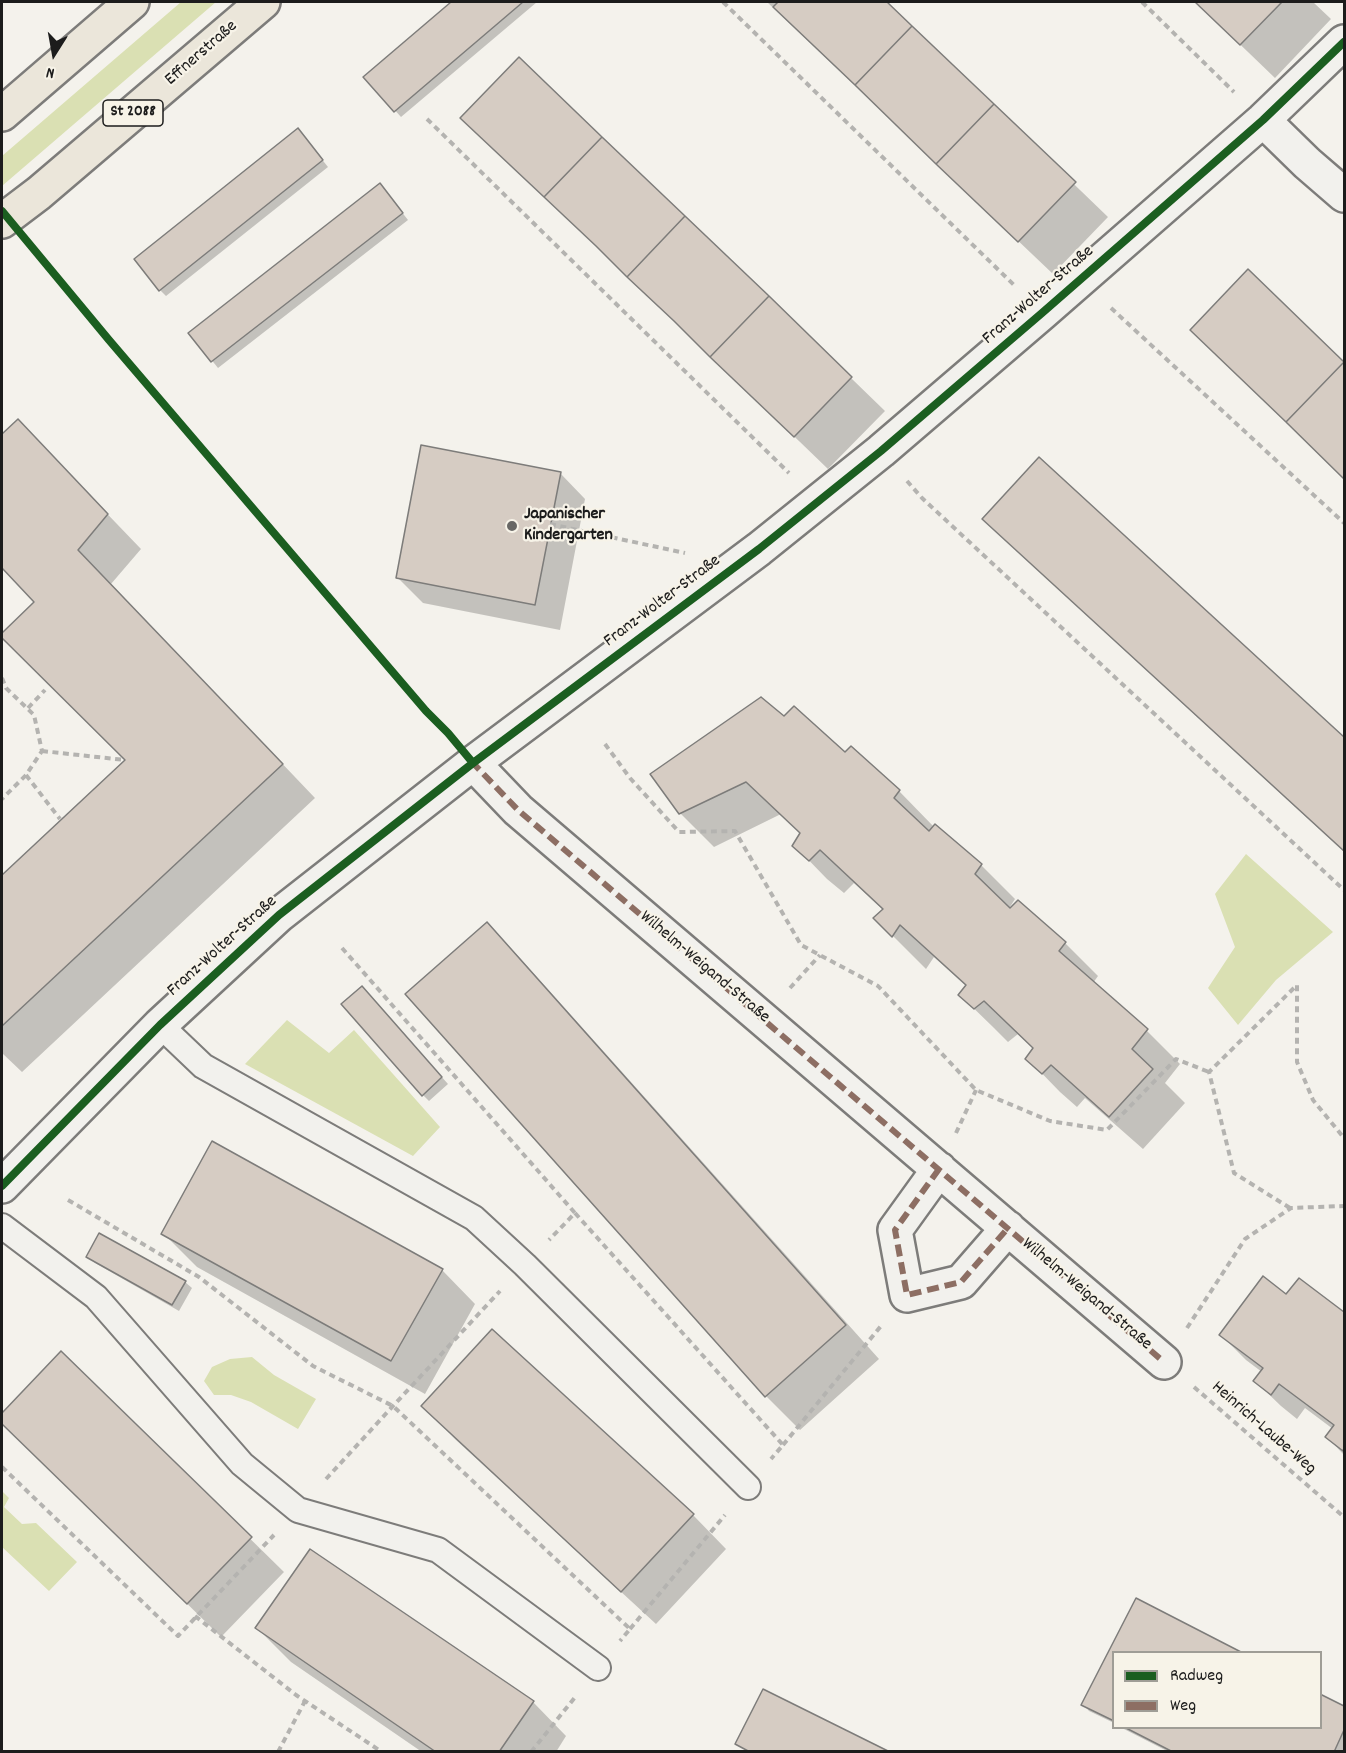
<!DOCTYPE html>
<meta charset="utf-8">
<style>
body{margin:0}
#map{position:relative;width:1346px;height:1753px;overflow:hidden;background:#f4f2ec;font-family:Dekko,sans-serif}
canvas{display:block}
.frame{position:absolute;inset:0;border:3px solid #1c1c1c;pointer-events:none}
.legend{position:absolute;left:1112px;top:1651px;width:210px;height:78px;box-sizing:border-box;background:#f7f3e8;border:2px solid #9f9d96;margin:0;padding:8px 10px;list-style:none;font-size:18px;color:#1c1c1c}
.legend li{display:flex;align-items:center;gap:12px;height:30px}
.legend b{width:30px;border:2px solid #9f9d96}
.north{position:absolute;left:24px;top:24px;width:60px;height:60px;-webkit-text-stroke:4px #f7f3e8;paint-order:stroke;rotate:191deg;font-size:16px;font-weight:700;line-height:24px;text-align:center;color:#1c1c1c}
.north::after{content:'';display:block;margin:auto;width:21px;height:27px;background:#1c1c1c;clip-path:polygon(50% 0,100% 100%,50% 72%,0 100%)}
</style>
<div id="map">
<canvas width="1346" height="1753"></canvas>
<div class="frame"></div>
<ul class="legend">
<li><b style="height:8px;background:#1b5e20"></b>Radweg</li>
<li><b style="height:8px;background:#8d6e63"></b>Weg</li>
</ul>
<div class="north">N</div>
</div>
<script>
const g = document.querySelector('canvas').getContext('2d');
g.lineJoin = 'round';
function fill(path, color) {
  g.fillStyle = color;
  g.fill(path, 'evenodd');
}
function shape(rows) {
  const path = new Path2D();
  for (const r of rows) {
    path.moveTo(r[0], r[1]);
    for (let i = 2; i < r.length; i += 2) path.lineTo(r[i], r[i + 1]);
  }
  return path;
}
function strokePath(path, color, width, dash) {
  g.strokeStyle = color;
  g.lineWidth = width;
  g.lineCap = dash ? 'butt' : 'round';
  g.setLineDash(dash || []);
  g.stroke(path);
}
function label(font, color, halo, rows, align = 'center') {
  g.font = font + ' Dekko,sans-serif';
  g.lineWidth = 4.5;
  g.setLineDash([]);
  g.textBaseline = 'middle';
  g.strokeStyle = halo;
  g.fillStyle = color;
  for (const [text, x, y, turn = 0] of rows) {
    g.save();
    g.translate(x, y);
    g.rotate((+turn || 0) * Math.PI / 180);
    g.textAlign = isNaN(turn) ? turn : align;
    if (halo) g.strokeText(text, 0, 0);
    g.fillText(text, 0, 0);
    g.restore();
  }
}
fill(shape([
 [181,2,216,2,2,186,2,156],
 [1246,854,1333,932,1276,980,1238,1025,1208,988,1235,947,1215,894],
 [287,1020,329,1053,354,1030,440,1127,413,1156,245,1064],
 [252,1357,274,1375,316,1399,298,1429,251,1402,231,1395,214,1395,204,1381,212,1367,230,1359],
 [2,1491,9,1498,4,1507,22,1524,36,1523,77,1562,49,1591,2,1547]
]), '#dae0b3');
fill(shape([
 [453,2,537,2,401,117,365,77],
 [767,2,885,2,1108,217,1053,274],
 [1196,2,1313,2,1331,19,1275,78],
 [304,137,328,167,166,296,160,290],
 [386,192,408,220,218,368,190,333],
 [1248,272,1344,365,1344,479,1225,363],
 [631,279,851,378,885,411,828,469],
 [18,421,141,549,111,584,315,798,22,1072,2,1053,2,878,126,760,2,636,36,603,2,565,2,436],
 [1039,459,1344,739,1344,852,1018,552,984,519],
 [560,473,585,499,560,630,423,603,397,577],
 [784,718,845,754,851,748,899,791,934,827,981,865,1015,899,1008,910,1065,943,1098,976,1093,983,1147,1031,1180,1064,1165,1083,1185,1103,1143,1149,1085,1098,1077,1107,1060,1092,1027,1058,1034,1049,1018,1034,1008,1042,994,1028,960,995,967,987,934,957,926,969,875,918,884,911,854,883,844,893,827,879,794,845,801,834,781,814,714,847,680,813],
 [487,924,520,958,879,1359,800,1430,766,1396],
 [368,994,448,1084,429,1101,423,1095],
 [163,1233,442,1270,475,1304,425,1394,197,1267],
 [88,1257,185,1282,192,1288,179,1311,95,1263],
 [1299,1280,1344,1314,1344,1455,1327,1437,1333,1429,1305,1408,1297,1419,1281,1406,1255,1381,1262,1372,1246,1360,1221,1335,1287,1296],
 [61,1353,284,1572,221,1637,2,1422,2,1415],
 [423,1406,693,1515,726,1549,656,1624,456,1440],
 [1136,1600,1237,1652,1114,1652,1114,1723,1089,1711,1083,1704],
 [257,1628,533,1702,566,1736,556,1752,422,1752,291,1662],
 [1320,1695,1344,1708,1343,1752,1169,1752,1122,1728,1320,1728]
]), '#0003');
const building = shape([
 [451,2,523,2,394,112,363,77,451,2],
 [778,2,887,2,912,26,855,85,773,7,778,2],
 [1195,2,1282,2,1240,45,1195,2],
 [912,26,994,104,936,164,855,85,912,26],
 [519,57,602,137,544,197,460,118,519,57],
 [994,104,1076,182,1018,242,936,164,994,104],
 [298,128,323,160,159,291,134,259,298,128],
 [602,137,685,216,627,277,596,246,544,197,602,137],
 [380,183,403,213,211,362,188,333,380,183],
 [685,216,769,296,710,357,674,321,627,277,685,216],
 [1248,269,1344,362,1286,422,1190,330,1248,269],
 [769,296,852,377,794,437,710,357,769,296],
 [1344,362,1344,479,1286,422,1344,362],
 [18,419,108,514,78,550,283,764,2,1026,2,875,125,760,2,638,2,633,34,602,2,568,2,434,18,419],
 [421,445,561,472,535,605,396,578,421,445],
 [1039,457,1344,737,1344,851,982,519,1039,457],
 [761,697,784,716,794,706,845,752,851,746,900,790,894,798,929,831,935,824,982,864,975,874,1010,908,1018,900,1066,942,1059,951,1148,1029,1132,1049,1153,1069,1109,1117,1051,1065,1042,1074,1025,1059,1033,1048,984,1001,974,1009,958,995,966,985,900,925,892,937,873,918,883,909,820,850,809,861,792,846,800,833,746,782,679,814,650,774,761,697],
 [487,922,846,1325,765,1397,405,994,487,922],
 [362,986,442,1077,422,1096,341,1004,362,986],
 [212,1141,443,1269,391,1361,161,1234,212,1141],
 [99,1233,186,1281,172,1305,86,1257,99,1233],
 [1263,1276,1286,1294,1299,1278,1344,1312,1344,1448,1343,1451,1325,1437,1334,1425,1279,1384,1271,1395,1253,1381,1263,1368,1219,1335,1263,1276],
 [492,1329,694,1514,621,1592,421,1406,492,1329],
 [61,1351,252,1537,187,1604,2,1424,2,1413,61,1351],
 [310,1549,534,1701,499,1752,436,1752,255,1628,310,1549],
 [1136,1598,1241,1652,1114,1652,1114,1721,1081,1705,1136,1598],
 [763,1689,890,1752,750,1752,735,1744,763,1689],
 [1320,1694,1344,1706,1344,1730,1334,1752,1173,1752,1126,1728,1320,1728,1320,1694]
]);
fill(building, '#d6ccc3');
strokePath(building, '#7d7c7a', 1.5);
const lane = shape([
 [160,1025,203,1066,474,1218,525,1265,748,1487],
 [2,1226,96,1297,242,1464,298,1510,438,1550,598,1668]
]);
const street = shape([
 [1263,120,1307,163,1344,195],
 [473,763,518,810,1164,1362],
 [939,1169,895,1230,907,1295,961,1282,1008,1228],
 [2,1186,160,1025,279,915,473,763,759,549,881,451,1042,313,1263,120,1344,42]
]);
const highway = shape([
 [2,114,132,2],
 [2,221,39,193,263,2]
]);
strokePath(lane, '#7d7c7a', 28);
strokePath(street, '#7d7c7a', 38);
strokePath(highway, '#7d7c7a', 38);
strokePath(shape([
 [723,2,1014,285],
 [1142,2,1234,92],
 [427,119,789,473],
 [1111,308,1344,523],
 [907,481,922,498,1344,890],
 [550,524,685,553],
 [2,678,6,688,34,715,42,751,26,775,2,799],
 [28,708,45,690],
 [605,744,630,778,679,832,735,831,801,945,878,986,976,1090,1050,1121,1107,1130,1176,1059,1209,1072],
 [42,751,125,760],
 [26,775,60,819],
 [342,948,575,1213,549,1240],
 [790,988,820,955],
 [956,1133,976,1090],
 [68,1200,199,1277,313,1366,393,1406,630,1629,620,1641],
 [1290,1208,1234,1173,1209,1072,1297,985,1297,1062,1313,1100,1344,1138],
 [575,1213,783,1445,771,1459],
 [1187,1328,1245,1239,1291,1208,1344,1206],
 [1194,1387,1344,1517],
 [783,1445,881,1326],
 [2,1467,178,1636,274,1535],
 [326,1479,393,1406,500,1291],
 [195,1616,296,1695,382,1752],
 [630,1629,725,1515],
 [278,1752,305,1701],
 [531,1752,576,1696]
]), '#b4b3b0', 4, [6, 4.5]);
strokePath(lane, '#f2f1ed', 24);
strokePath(street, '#f2f1ed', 33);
strokePath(highway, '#ebe6da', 33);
strokePath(shape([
 [471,761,518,810,1164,1362],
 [939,1169,895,1230,907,1295,961,1282,1008,1228]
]), '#8d6e63', 6, [12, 6]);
strokePath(shape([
 [2,211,109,340,426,711,448,733,473,763],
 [2,1186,160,1025,279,915,473,763,759,549,881,451,1042,313,1263,120,1344,42]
]), '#1b5e20', 8);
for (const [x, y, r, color] of [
 [512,526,6,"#686765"]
]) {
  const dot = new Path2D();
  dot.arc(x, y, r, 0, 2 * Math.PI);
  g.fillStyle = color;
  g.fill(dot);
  strokePath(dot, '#f7f3e8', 2);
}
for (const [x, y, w] of [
 [133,113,60]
]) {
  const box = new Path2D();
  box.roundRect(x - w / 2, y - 13, w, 26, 4.5);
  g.fillStyle = '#f7f3e8';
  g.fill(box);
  strokePath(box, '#1c1c1c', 1.5);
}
label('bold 16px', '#1c1c1c', null, [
 ["St 2088",133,113]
]);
label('18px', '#1c1c1c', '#f7f3e8', [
 ["Effnerstraße",202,54,-41],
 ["Franz-Wolter-Straße",1039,296,-41],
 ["Franz-Wolter-Straße",663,602,-37],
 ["Franz-Wolter-Straße",223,947,-42],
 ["Wilhelm-Weigand-Straße",704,968,40],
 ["Wilhelm-Weigand-Straße",1086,1295,40],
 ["Heinrich-Laube-Weg",1263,1429,41]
]);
label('bold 18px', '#1c1c1c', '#f7f3e8', [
 ["Japanischer",524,516],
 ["Kindergarten",524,537]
], 'left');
</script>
